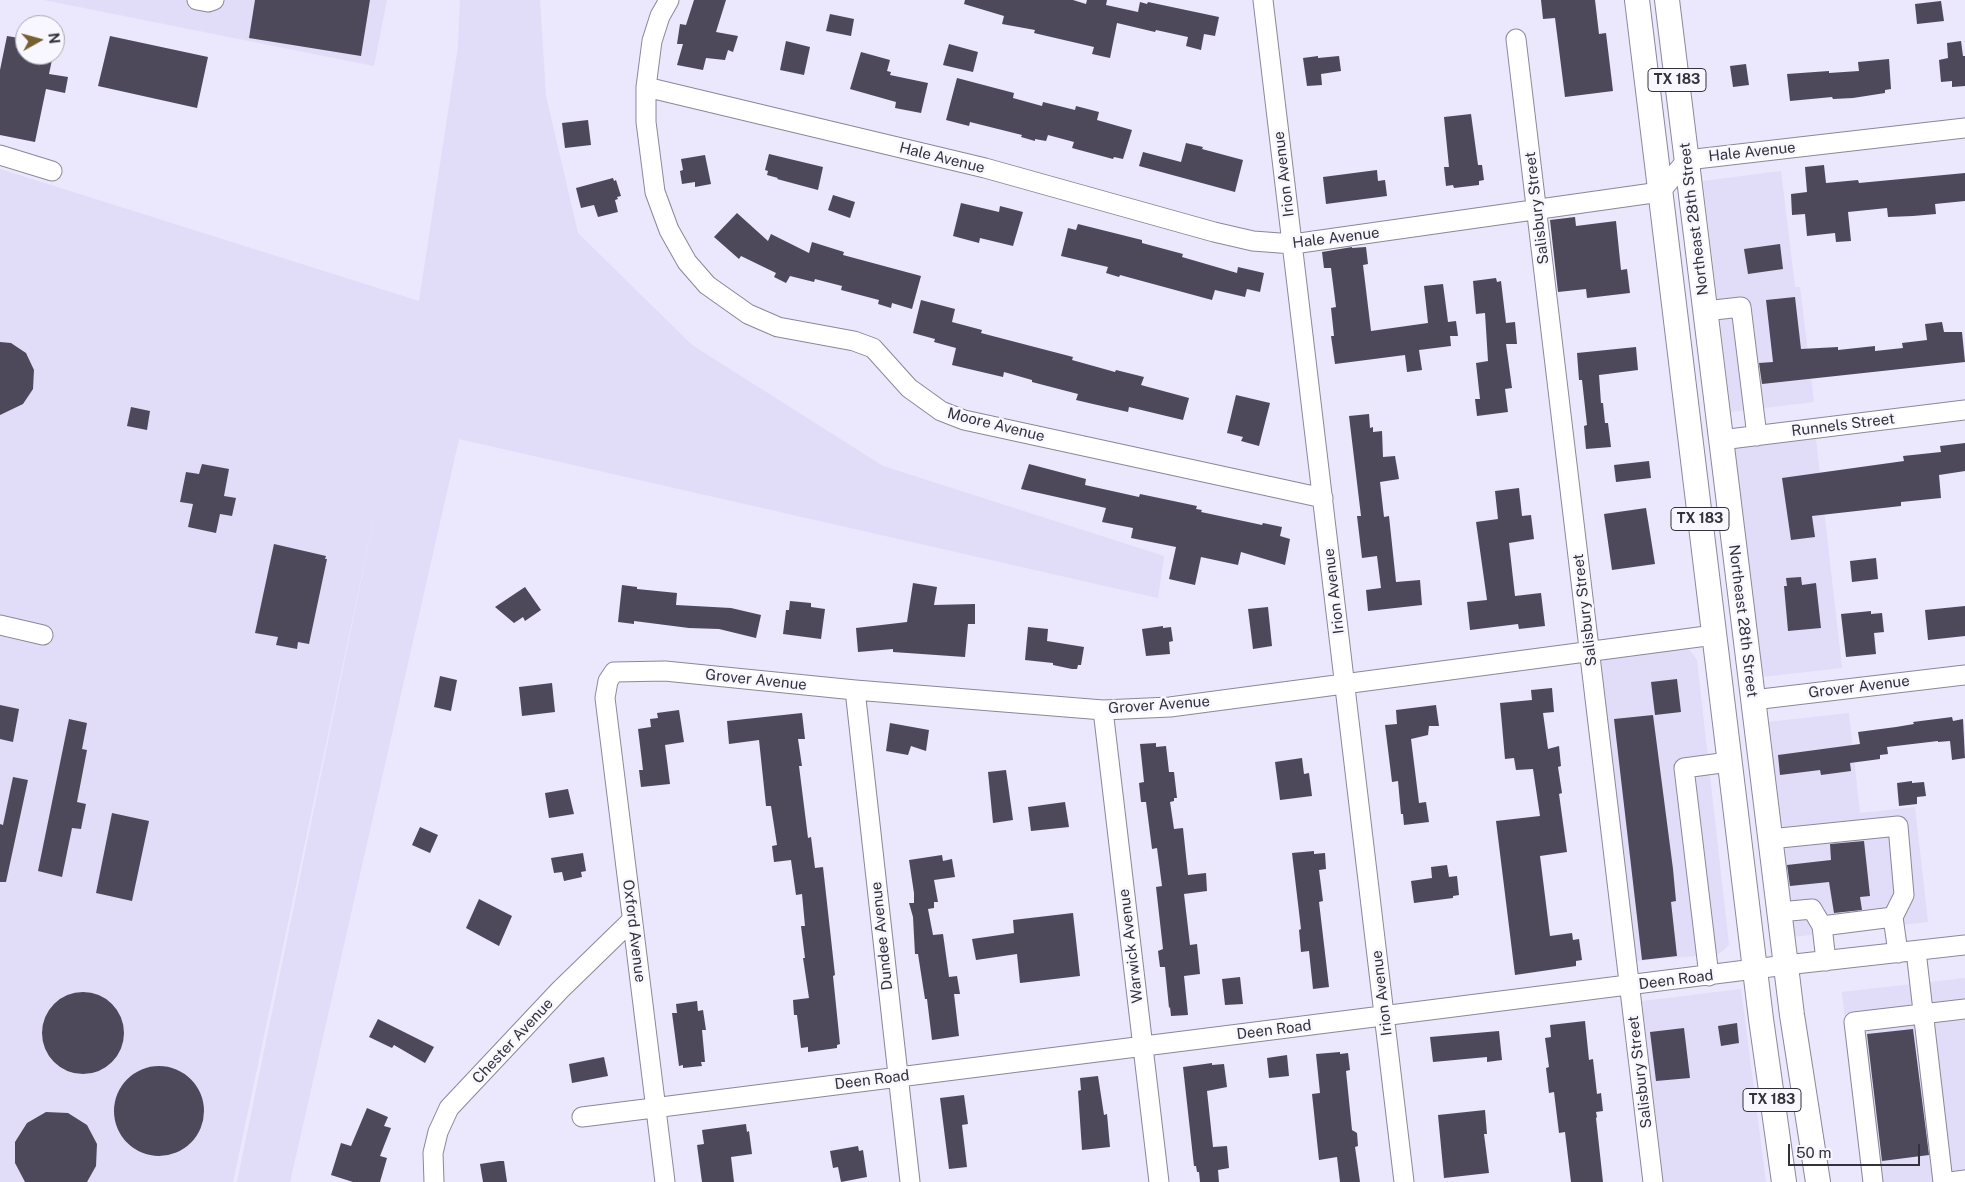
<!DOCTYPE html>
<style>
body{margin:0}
#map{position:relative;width:1965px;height:1182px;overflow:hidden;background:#ebe7fc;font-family:"Public Sans",sans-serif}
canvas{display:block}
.north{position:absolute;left:15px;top:15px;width:50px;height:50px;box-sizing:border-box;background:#f8f6ff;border:1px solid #a9a7b0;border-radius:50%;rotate:83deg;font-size:14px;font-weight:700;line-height:20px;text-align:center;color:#333139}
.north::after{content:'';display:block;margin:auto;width:18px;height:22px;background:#776030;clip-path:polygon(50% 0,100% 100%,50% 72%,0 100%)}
.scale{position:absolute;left:1788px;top:1144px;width:132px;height:22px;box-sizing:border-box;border:2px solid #333139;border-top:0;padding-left:6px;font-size:15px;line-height:18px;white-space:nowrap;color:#333139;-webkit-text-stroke:4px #f8f6ff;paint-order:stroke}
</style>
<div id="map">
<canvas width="1965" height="1182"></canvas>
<div class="north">N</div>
<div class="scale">50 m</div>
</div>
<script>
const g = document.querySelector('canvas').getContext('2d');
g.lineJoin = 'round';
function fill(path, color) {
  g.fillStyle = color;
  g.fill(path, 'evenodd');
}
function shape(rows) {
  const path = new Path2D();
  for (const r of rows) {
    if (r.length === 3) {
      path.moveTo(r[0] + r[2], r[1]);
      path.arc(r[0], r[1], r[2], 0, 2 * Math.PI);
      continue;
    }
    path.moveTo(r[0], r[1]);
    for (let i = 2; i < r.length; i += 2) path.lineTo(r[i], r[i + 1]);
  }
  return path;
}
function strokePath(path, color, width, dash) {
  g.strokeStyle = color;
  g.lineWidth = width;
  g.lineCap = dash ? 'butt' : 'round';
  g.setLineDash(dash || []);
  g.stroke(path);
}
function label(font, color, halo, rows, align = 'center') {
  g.font = font + ' "Public Sans",sans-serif';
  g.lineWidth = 5;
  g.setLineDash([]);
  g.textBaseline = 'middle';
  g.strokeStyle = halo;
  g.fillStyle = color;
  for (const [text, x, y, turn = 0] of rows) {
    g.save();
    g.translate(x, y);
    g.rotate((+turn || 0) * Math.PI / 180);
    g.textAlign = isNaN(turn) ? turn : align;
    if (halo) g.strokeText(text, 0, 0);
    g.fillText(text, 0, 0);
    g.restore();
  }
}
fill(shape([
 [44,0,387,0,374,66],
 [460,0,540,0,546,96,578,233,692,345,883,466,1164,556,1158,598,459,439,290,1182,237,1182,379,494,233,1182,0,1182,0,169,419,301,458,47],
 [1781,171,1795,287,1800,287,1814,402,1731,412,1703,181],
 [1816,439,1842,668,1761,677,1734,448],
 [1688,648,1697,660,1729,945,1719,954,1636,961,1597,668,1603,657],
 [1849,713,1860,813,1915,807,1928,922,1792,937,1768,722],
 [1965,978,1965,1182,1862,1182,1842,992],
 [1741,989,1766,1182,1663,1182,1642,1001]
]), '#e1dcf8');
fill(shape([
 [255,0,370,0,361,56,249,38],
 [694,0,726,0,716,32,738,36,733,52,728,50,725,60,706,58,703,70,677,65,683,44,677,44,680,24,686,25],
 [965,0,1073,0,1086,4,1087,0,1107,0,1106,5,1138,12,1140,2,1147,4,1148,2,1219,17,1215,36,1204,34,1201,50,1186,46,1188,37,1156,30,1155,32,1117,23,1110,58,1092,54,1094,47,1034,33,1035,30,1002,24,1004,16,964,4],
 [1541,0,1595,0,1599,34,1606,33,1613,91,1565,97,1555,18,1543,19],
 [1941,1,1944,21,1917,24,1915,4],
 [830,14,854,19,851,36,826,31],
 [7,36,25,39,25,55,53,55,49,74,68,77,65,93,46,89,35,142,0,135,0,70],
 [110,36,208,57,197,108,98,86],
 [786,41,810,47,804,75,780,70],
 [1961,41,1963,56,1965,56,1965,86,1952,87,1952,81,1941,82,1939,60,1948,58,1947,43],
 [949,44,978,52,973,72,943,65],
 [861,52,890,60,887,71,891,72,890,75,928,83,921,113,895,108,896,102,850,89],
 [1318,56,1318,58,1339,56,1341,71,1321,74,1322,85,1307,86,1303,58],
 [1889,59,1891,89,1885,90,1885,93,1853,98,1833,99,1832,97,1790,101,1787,74,1829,71,1829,73,1859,71,1858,62],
 [1746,64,1749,85,1733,87,1730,66],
 [957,78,1014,93,1013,98,1042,106,1043,102,1075,110,1076,106,1099,112,1097,120,1132,130,1123,159,1114,157,1113,159,1072,148,1074,142,1048,135,1046,141,1035,139,1035,141,1021,137,1022,135,970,122,969,126,946,120],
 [1471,114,1478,165,1482,165,1484,180,1479,181,1479,185,1454,188,1453,185,1446,186,1444,167,1449,167,1444,117],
 [588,120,591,145,565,148,562,123],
 [1186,143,1203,147,1202,149,1243,160,1235,192,1139,166,1143,152,1181,162],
 [769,154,823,167,818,190,777,179,778,178,767,175,768,171,765,170],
 [705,155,711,184,695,187,695,182,682,184,680,171,683,170,681,159],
 [1824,165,1826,183,1858,180,1859,183,1965,173,1965,201,1935,204,1936,214,1913,216,1888,217,1887,208,1848,212,1851,241,1836,242,1835,233,1807,236,1805,214,1792,215,1791,194,1807,192,1805,167],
 [1377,170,1378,181,1385,180,1387,196,1326,204,1323,177],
 [613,178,614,181,616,180,621,196,617,197,618,199,615,200,618,212,598,217,594,205,581,208,576,188],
 [833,195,855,202,850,218,828,210],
 [961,203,999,212,1000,206,1023,212,1013,246,980,238,979,243,953,236],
 [737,213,768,241,771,234,809,253,812,242,844,252,843,255,921,276,912,309,892,303,891,308,878,304,879,300,841,290,842,286,815,279,814,282,790,276,786,283,774,277,776,273,741,256,739,259,714,237],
 [1575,217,1576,226,1616,221,1621,270,1627,269,1630,293,1587,298,1586,289,1558,292,1550,220],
 [1078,224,1142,240,1142,243,1183,254,1182,257,1237,273,1238,267,1264,273,1260,292,1247,289,1245,297,1215,290,1212,300,1120,275,1119,277,1106,273,1108,267,1061,256,1068,228,1076,230],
 [1780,244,1783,269,1748,274,1744,249],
 [1352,247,1352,248,1366,247,1368,264,1363,265,1371,331,1428,323,1424,286,1443,284,1448,322,1456,321,1458,336,1450,336,1451,346,1419,350,1422,370,1407,372,1405,355,1335,364,1331,336,1334,336,1331,308,1336,307,1331,268,1324,268,1322,252],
 [1496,278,1497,282,1501,281,1506,323,1515,322,1517,344,1506,344,1512,388,1505,389,1508,412,1477,416,1475,399,1480,399,1476,363,1488,361,1485,313,1476,314,1473,281],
 [1795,297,1801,349,1838,347,1838,350,1875,346,1875,351,1903,348,1902,343,1927,340,1925,324,1942,322,1944,332,1962,332,1965,362,1762,384,1759,363,1773,362,1766,300],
 [921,300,955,309,952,322,982,330,981,333,1073,357,1072,360,1115,372,1116,370,1144,377,1141,385,1189,398,1183,420,1129,407,1128,412,1093,404,1076,400,1078,394,1032,382,1032,380,1004,372,1003,377,952,365,956,348,934,342,935,339,913,333],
 [0,342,11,343,26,353,34,370,33,389,23,404,0,415],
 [1636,347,1638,370,1599,375,1601,403,1603,403,1605,423,1608,423,1611,447,1586,449,1584,426,1587,425,1582,380,1579,380,1577,353],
 [1236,395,1270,403,1259,446,1241,441,1243,437,1227,433],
 [131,407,150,411,147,430,127,426],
 [1369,414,1370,428,1373,427,1373,432,1382,431,1383,457,1395,456,1399,479,1380,482,1384,517,1389,516,1396,582,1420,580,1422,605,1368,611,1366,590,1381,588,1377,556,1362,558,1357,516,1361,516,1349,416],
 [1965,443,1965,471,1939,475,1941,498,1901,502,1901,506,1812,516,1815,537,1791,540,1782,478,1904,461,1903,456,1941,452,1940,446],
 [1649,461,1651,478,1616,482,1614,465],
 [202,464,229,469,224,496,236,498,232,516,220,514,216,533,188,527,193,504,180,502,186,472,199,474],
 [1029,464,1086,479,1085,485,1139,497,1140,494,1197,506,1196,509,1202,510,1201,512,1262,525,1263,523,1282,527,1280,536,1290,539,1285,565,1241,552,1238,565,1201,557,1195,585,1169,579,1176,547,1131,538,1133,528,1102,522,1106,508,1021,489],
 [1519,488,1522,516,1531,515,1534,539,1509,543,1515,596,1541,593,1545,626,1519,629,1518,624,1470,630,1467,602,1487,600,1476,522,1498,519,1495,491],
 [1646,508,1655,564,1612,570,1604,514],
 [274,544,326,556,325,559,327,559,309,644,298,642,297,649,276,645,278,637,255,633],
 [1876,558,1878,579,1852,582,1850,561],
 [1801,577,1802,585,1816,583,1821,628,1788,631,1784,586,1787,586,1786,578],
 [913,583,937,587,934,605,975,604,975,624,968,624,965,657,893,652,893,649,858,652,856,628,907,622],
 [622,585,637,587,637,589,677,593,676,605,731,608,761,615,756,638,719,629,689,628,634,621,634,624,618,622],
 [525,587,541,610,525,621,523,617,514,623,495,607],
 [790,601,811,603,811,607,825,609,821,639,783,634,786,610,789,610],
 [1965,606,1965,636,1928,640,1925,610],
 [1268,607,1272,646,1253,649,1248,609],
 [1871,611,1871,614,1882,613,1884,632,1874,633,1876,654,1846,657,1841,614],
 [1163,626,1163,628,1171,627,1173,641,1169,642,1170,654,1146,656,1142,629],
 [1028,627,1048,629,1047,641,1084,647,1081,665,1078,665,1077,669,1072,669,1053,665,1053,663,1025,660],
 [440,676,457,680,451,711,434,707],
 [1677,679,1681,712,1655,715,1651,682],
 [552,683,555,712,522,716,519,687],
 [1552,688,1554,712,1543,713,1548,749,1559,746,1561,766,1558,767,1562,793,1559,794,1567,852,1540,856,1550,936,1572,933,1573,940,1579,939,1582,960,1576,961,1576,966,1515,975,1496,821,1540,816,1533,769,1516,770,1514,758,1505,759,1500,703,1532,700,1531,690],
 [0,705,19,709,13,742,0,739],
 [1436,705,1439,726,1429,726,1428,735,1411,739,1419,803,1426,802,1429,822,1404,825,1403,814,1401,814,1398,781,1392,782,1385,725,1397,724,1396,710],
 [679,710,684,742,665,745,670,784,641,787,639,770,643,770,638,729,651,727,650,719,658,718,657,713],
 [802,713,805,739,798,739,802,766,799,766,808,838,811,837,815,868,823,867,835,975,833,976,840,1044,837,1045,837,1048,808,1052,808,1047,801,1048,797,1015,794,1015,793,1000,809,998,803,958,805,958,801,926,805,926,802,894,796,895,791,860,774,862,772,846,777,845,771,806,766,806,759,740,729,744,727,721],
 [1653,715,1673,869,1676,901,1671,902,1677,956,1642,960,1614,719],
 [1952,717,1953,721,1963,719,1965,758,1952,760,1950,741,1938,742,1938,741,1887,747,1888,754,1880,755,1880,759,1850,763,1851,771,1821,775,1820,770,1780,775,1778,755,1860,744,1858,732,1896,727,1914,724,1913,722],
 [69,719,87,723,82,749,87,750,77,802,86,804,81,829,72,828,62,877,38,871],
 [890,723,929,730,926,751,911,746,908,755,886,751],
 [1156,743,1156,747,1166,746,1169,772,1174,772,1177,798,1174,798,1174,801,1170,802,1174,829,1183,828,1188,875,1206,873,1207,891,1184,894,1190,945,1197,944,1200,974,1184,976,1188,1015,1171,1016,1170,1007,1169,1008,1165,967,1160,967,1158,951,1163,949,1156,887,1162,886,1157,848,1152,849,1146,802,1141,802,1139,783,1144,782,1140,744],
 [1302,758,1304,774,1309,773,1312,796,1280,800,1275,762],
 [1006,770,1013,820,993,823,988,772],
 [13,777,28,780,6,882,0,882,0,824,3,825],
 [1912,781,1912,783,1924,782,1926,796,1917,797,1917,804,1899,806,1897,783],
 [568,789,574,814,549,818,545,793],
 [1065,802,1069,827,1031,831,1028,807],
 [112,813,149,821,132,901,96,893],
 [420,827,438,835,430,853,412,845],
 [1864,841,1870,896,1860,897,1862,910,1834,913,1829,882,1790,886,1787,865,1831,860,1830,844],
 [1314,851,1314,854,1325,853,1326,869,1319,870,1323,901,1319,902,1329,987,1313,989,1309,951,1301,952,1299,930,1301,929,1292,853],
 [583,853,586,871,581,872,582,877,564,881,562,872,554,873,551,858],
 [942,855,943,861,952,859,955,877,934,880,938,902,934,902,934,908,928,909,933,935,943,934,949,977,957,976,960,994,954,994,959,1036,932,1040,927,999,925,999,918,954,915,954,913,917,909,903,914,903,914,893,909,860],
 [1447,865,1449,877,1457,876,1459,895,1453,896,1453,898,1414,903,1411,881,1432,878,1431,867],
 [479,899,512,916,499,946,466,928],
 [1073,913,1080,976,1020,983,1017,954,976,960,972,939,1014,933,1013,920],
 [1240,977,1243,1004,1225,1005,1222,979],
 [83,1033,41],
 [697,1001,698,1011,703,1010,706,1030,702,1030,705,1062,701,1062,702,1066,683,1068,683,1065,679,1066,672,1013,677,1013,676,1004],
 [378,1019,434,1047,425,1063,394,1045,392,1048,369,1037],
 [1585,1021,1589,1060,1593,1059,1597,1094,1601,1093,1603,1111,1596,1112,1597,1117,1596,1118,1603,1182,1571,1182,1565,1132,1559,1133,1554,1092,1549,1093,1546,1068,1549,1067,1545,1038,1551,1037,1550,1025],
 [1737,1023,1739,1043,1721,1046,1718,1026],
 [1684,1028,1690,1078,1656,1081,1650,1032],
 [1913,1029,1929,1155,1882,1161,1867,1034],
 [1499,1031,1502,1060,1487,1062,1487,1057,1433,1062,1430,1037],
 [1340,1052,1340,1054,1348,1053,1350,1070,1346,1071,1352,1130,1357,1133,1358,1146,1355,1147,1360,1182,1340,1182,1337,1157,1319,1160,1312,1094,1320,1093,1316,1054],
 [1287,1055,1289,1076,1269,1078,1267,1058],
 [604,1057,608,1076,572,1083,569,1064],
 [1212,1063,1212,1065,1224,1064,1227,1087,1207,1091,1213,1147,1227,1146,1229,1168,1218,1170,1219,1182,1200,1182,1199,1172,1197,1172,1196,1166,1194,1166,1183,1067],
 [159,1111,45],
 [1098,1076,1104,1115,1107,1114,1110,1147,1082,1150,1078,1091,1081,1090,1080,1078],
 [964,1095,968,1124,962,1125,967,1167,949,1169,940,1098],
 [367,1108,388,1117,384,1126,391,1128,380,1156,387,1158,380,1182,353,1182,331,1175,341,1143,351,1146],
 [1485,1110,1487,1134,1484,1134,1489,1173,1444,1178,1438,1115],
 [46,1112,68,1113,87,1125,97,1144,96,1166,87,1182,25,1182,15,1163,15,1142,27,1123],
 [746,1124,747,1132,749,1131,752,1154,731,1157,734,1182,702,1182,697,1145,704,1144,702,1130],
 [858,1146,859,1151,863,1150,867,1177,841,1182,838,1167,833,1168,830,1151],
 [499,1161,504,1161,507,1182,483,1182,480,1164]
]), '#4d495a');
const minor = shape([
 [197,0,208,2,214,0],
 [669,0,660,16,652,41,646,87,646,122,655,192,669,230,687,262,707,285,748,314,778,327,854,341,873,348,909,388,941,411,964,420,1323,498],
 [1263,0,1404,1182],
 [1516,39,1653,1182],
 [646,87,985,168,1214,232,1253,241,1293,244,1660,192,1687,160,1965,128],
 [0,155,52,171],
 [1705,311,1741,307,1757,436],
 [1721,440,1965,410],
 [0,625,43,635],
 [855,690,910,1182],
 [1753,700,1965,675],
 [1103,710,1159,1182],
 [1770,839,1898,826,1904,895,1893,917],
 [1779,912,1812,909,1822,926],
 [1916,951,1943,1182],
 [1826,961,1822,926,1893,917,1898,953],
 [1709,976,1684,768,1729,762],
 [582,1117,1786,965,1965,945],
 [434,1182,433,1153,438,1132,449,1108,560,990,632,920],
 [665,1182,605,698,608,681,614,672,665,671,855,690,1103,710,1170,707,1714,635],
 [1873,1182,1854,1022,1965,1009],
 [1950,1182,1965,1180]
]);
const major = shape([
 [1637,0,1761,1019,1784,1182],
 [1667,0,1792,1015,1818,1182]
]);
strokePath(minor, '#8b879a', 21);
strokePath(major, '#8b879a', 26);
strokePath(minor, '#fff', 19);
strokePath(major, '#fff', 24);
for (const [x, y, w] of [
 [1677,80,58],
 [1700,519,58],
 [1772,1100,58]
]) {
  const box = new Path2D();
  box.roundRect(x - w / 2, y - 11.5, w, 23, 4);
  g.fillStyle = '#f8f6ff';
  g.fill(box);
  strokePath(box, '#333139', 1);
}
label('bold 14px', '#333139', null, [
 ["TX 183",1677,80],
 ["TX 183",1700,519],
 ["TX 183",1772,1100]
]);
label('15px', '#333139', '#f8f6ff', [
 ["Hale Avenue",1752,152,-6],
 ["Hale Avenue",942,158,14],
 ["Irion Avenue",1284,174,-97],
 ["Salisbury Street",1537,208,-97],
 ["Northeast 28th Street",1694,219,-97],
 ["Hale Avenue",1336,238,-7],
 ["Moore Avenue",996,425,14],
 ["Runnels Street",1843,425,-7],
 ["Irion Avenue",1334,591,-97],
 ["Salisbury Street",1585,610,-97],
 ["Northeast 28th Street",1743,621,83],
 ["Grover Avenue",756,680,6],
 ["Grover Avenue",1859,687,-7],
 ["Grover Avenue",1159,705,-4],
 ["Oxford Avenue",634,931,83],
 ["Dundee Avenue",882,936,-96],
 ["Warwick Avenue",1131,946,-97],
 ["Deen Road",1676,980,-7],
 ["Irion Avenue",1382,993,-97],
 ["Deen Road",1274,1030,-7],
 ["Chester Avenue",513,1041,-47],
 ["Salisbury Street",1640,1072,-97],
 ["Deen Road",872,1080,-7]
]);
</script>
